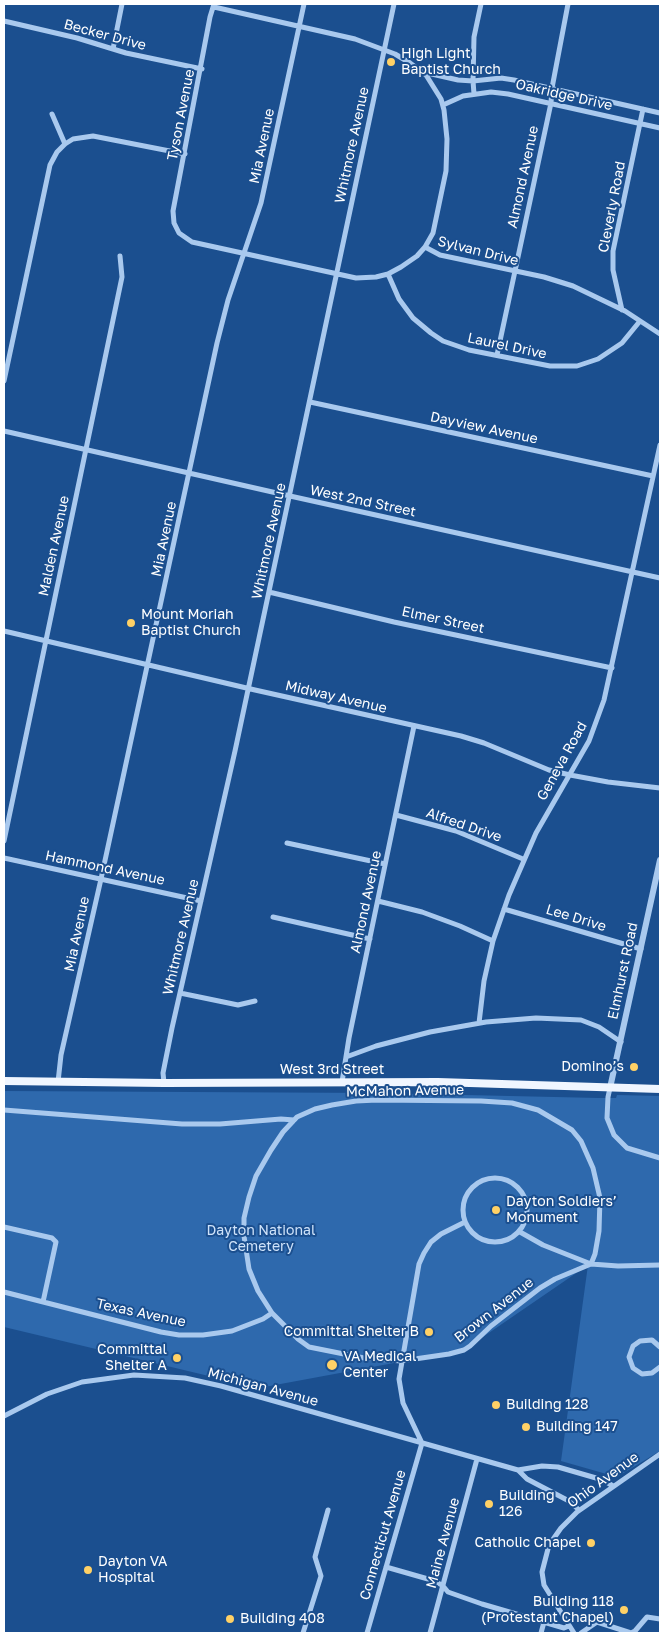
<!DOCTYPE html>
<meta charset="utf-8">
<style>
body{margin:0}
#map{position:relative;width:664px;height:1637px;overflow:hidden;background:#1b4f8f;font-family:"Golos Text",sans-serif}
canvas{display:block}
.frame{position:absolute;inset:0;border:5px solid #fff;pointer-events:none}
</style>
<div id="map">
<canvas width="664" height="1637"></canvas>
<div class="frame"></div>
</div>
<script>
const g = document.querySelector('canvas').getContext('2d');
g.lineJoin = 'round';
function fill(path, color) {
  g.fillStyle = color;
  g.fill(path, 'evenodd');
}
function shape(rows) {
  const path = new Path2D();
  for (const r of rows) {
    if (r.length === 3) {
      path.moveTo(r[0] + r[2], r[1]);
      path.arc(r[0], r[1], r[2], 0, 2 * Math.PI);
      continue;
    }
    path.moveTo(r[0], r[1]);
    for (let i = 2; i < r.length; i += 2) path.lineTo(r[i], r[i + 1]);
  }
  return path;
}
function strokePath(path, color, width, dash) {
  g.strokeStyle = color;
  g.lineWidth = width;
  g.lineCap = dash ? 'butt' : 'round';
  g.setLineDash(dash || []);
  g.stroke(path);
}
function label(font, color, halo, rows, align = 'center') {
  g.font = font + ' "Golos Text",sans-serif';
  g.lineWidth = 4;
  g.setLineDash([]);
  g.textBaseline = 'middle';
  g.strokeStyle = halo;
  g.fillStyle = color;
  for (const [text, x, y, turn = 0] of rows) {
    g.save();
    g.translate(x, y);
    g.rotate((+turn || 0) * Math.PI / 180);
    g.textAlign = isNaN(turn) ? turn : align;
    if (halo) g.strokeText(text, 0, 0);
    g.fillText(text, 0, 0);
    g.restore();
  }
}
fill(shape([
 [4,1091,377,1093,599,1098,616,1098,617,1095,660,1096,660,1451,617,1477,561,1461,588,1265,464,1350,259,1388,4,1327]
]), '#2e69ad');
strokePath(shape([
 [214,7,355,39,395,54,410,63,426,75,441,99,444,110,447,139,446,171,433,233,425,247,417,256,401,267,388,274,376,277,356,278,192,242,179,233,174,223,173,211,210,17,214,4],
 [4,21,77,38,126,53,202,69],
 [113,49,122,4],
 [423,72,458,80,473,81,501,78,514,80,660,113],
 [474,94,473,81,474,37,481,4],
 [443,105,463,96,491,92,508,94,660,128],
 [52,114,65,144],
 [425,247,440,255,544,277,573,286,625,311,660,334],
 [388,274,399,299,413,318,431,333,443,341,469,350,550,366,577,366,598,359,622,343,640,321],
 [622,310,613,270,613,251,643,109],
 [497,355,551,103,552,88,568,4],
 [4,381,50,165,57,152,65,144,73,139,93,136,185,154],
 [310,402,653,476],
 [4,431,290,496,660,578],
 [269,592,394,622,612,668],
 [4,631,255,690,461,736,484,743,549,770,570,775,608,782,660,788],
 [396,815,456,831,523,859],
 [4,841,122,277,120,256],
 [287,843,385,864],
 [4,858,201,901],
 [378,901,422,912,460,926,493,941],
 [504,909,641,949],
 [273,917,370,939],
 [180,993,238,1005,255,1001],
 [479,1023,484,981,493,941,509,895,536,833,589,741,604,700,660,445],
 [346,1057,376,1046,430,1032,486,1022,536,1018,581,1020,599,1027,621,1042],
 [58,1082,61,1055,101,879,217,343,228,300,261,203,304,4],
 [342,1082,349,1038,414,726],
 [164,1083,163,1073,172,1028,235,751,394,4],
 [610,1088,608,1097,607,1118,614,1135,627,1148,660,1158],
 [377,1100,481,1101,512,1103,538,1110,572,1130,581,1141,593,1168,600,1198,599,1231,595,1254,591,1264,555,1279,540,1288,491,1326,470,1346,464,1350,449,1354,401,1361,364,1358,309,1347,298,1339,272,1313,258,1291,249,1269,244,1236,244,1218,249,1197,256,1176,271,1150,283,1132,297,1117,315,1109,332,1105,356,1101,377,1100],
 [4,1110,182,1124,220,1124,281,1119,294,1120],
 [495,1210,32],
 [4,1227,52,1238,56,1242,43,1302],
 [520,1232,543,1245,591,1264,618,1266,660,1265],
 [4,1292,161,1332,179,1335,203,1335,232,1331,263,1319,272,1313],
 [660,1347,652,1340,640,1341,633,1346,629,1357,633,1368,642,1374,652,1373,660,1367],
 [4,1416,47,1394,82,1382,134,1375,185,1378,221,1386,518,1470,527,1479,569,1501,579,1510],
 [518,1470,542,1466,558,1467,603,1480,613,1486],
 [386,1567,435,1581,443,1586,448,1592,482,1604,564,1628,569,1626],
 [303,1633,321,1576,315,1557,328,1510],
 [367,1633,422,1443,403,1403,399,1379,419,1264,424,1253,431,1242,441,1234,465,1222],
 [430,1633,477,1459],
 [541,1633,544,1622],
 [574,1633,544,1585,542,1572,549,1545,561,1528,577,1512,660,1454],
 [581,1633,597,1622,631,1633,635,1631,647,1617,660,1619]
]), '#a9c9ee', 5);
strokePath(shape([
 [610,1088,660,860]
]), '#a9c9ee', 6);
strokePath(shape([
 [4,1081,164,1083,438,1082,660,1089]
]), '#f0f6ff', 8);
for (const [x, y, r, color] of [
 [391,62,5,"#ffd166"],
 [131,623,5,"#ffd166"],
 [634,1067,5,"#ffd166"],
 [496,1210,5,"#ffd166"],
 [429,1332,5,"#ffd166"],
 [177,1358,5,"#ffd166"],
 [332,1365,6,"#ffd166"],
 [496,1405,5,"#ffd166"],
 [526,1427,5,"#ffd166"],
 [489,1504,5,"#ffd166"],
 [591,1543,5,"#ffd166"],
 [88,1570,5,"#ffd166"],
 [624,1610,5,"#ffd166"],
 [230,1619,5,"#ffd166"]
]) {
  const dot = new Path2D();
  dot.arc(x, y, r, 0, 2 * Math.PI);
  g.fillStyle = color;
  g.fill(dot);
  strokePath(dot, '#1b4f8f', 2);
}
label('14px', '#fff', '#1b4f8f', [
 ["Becker Drive",105,35,15],
 ["Oakridge Drive",564,95,13],
 ["Tyson Avenue",181,115,-79],
 ["Whitmore Avenue",352,145,-78],
 ["Mia Avenue",262,146,-78],
 ["Almond Avenue",523,177,-78],
 ["Cleverly Road",612,207,-79],
 ["Sylvan Drive",478,251,14],
 ["Laurel Drive",507,346,12],
 ["Dayview Avenue",484,428,12],
 ["West 2nd Street",363,501,12],
 ["Mia Avenue",164,539,-78],
 ["Whitmore Avenue",269,541,-78],
 ["Malden Avenue",54,546,-78],
 ["Elmer Street",443,620,12],
 ["Midway Avenue",336,697,13],
 ["Geneva Road",562,761,-61],
 ["Alfred Drive",464,825,19],
 ["Hammond Avenue",105,868,12],
 ["Almond Avenue",366,902,-78],
 ["Lee Drive",576,918,17],
 ["Mia Avenue",77,934,-78],
 ["Whitmore Avenue",181,937,-77],
 ["Elmhurst Road",623,971,-78],
 ["West 3rd Street",332,1070],
 ["McMahon Avenue",405,1091,-1],
 ["Brown Avenue",494,1310,-38],
 ["Texas Avenue",141,1313,12],
 ["Michigan Avenue",263,1387,15],
 ["Ohio Avenue",603,1480,-36],
 ["Connecticut Avenue",383,1535,-74],
 ["Maine Avenue",443,1543,-75]
]);
label('14px', '#fff', '#1b4f8f', [
 ["High Light",401,54],
 ["Baptist Church",401,70],
 ["Mount Moriah",141,615],
 ["Baptist Church",141,631],
 ["Domino’s",624,1067,"right"],
 ["Dayton Soldiers’",506,1202],
 ["Monument",506,1218],
 ["Committal Shelter B",419,1332,"right"],
 ["Committal",167,1350,"right"],
 ["Shelter A",167,1366,"right"],
 ["VA Medical",343,1357],
 ["Center",343,1373],
 ["Building 128",506,1405],
 ["Building 147",536,1427],
 ["Building",499,1496],
 ["126",499,1512],
 ["Catholic Chapel",581,1543,"right"],
 ["Dayton VA",98,1562],
 ["Hospital",98,1578],
 ["Building 118",614,1602,"right"],
 ["(Protestant Chapel)",614,1618,"right"],
 ["Building 408",240,1619]
], 'left');
label('14px', '#cfe3fa', '#1b4f8f', [
 ["Dayton National",261,1231],
 ["Cemetery",261,1247]
]);
</script>
